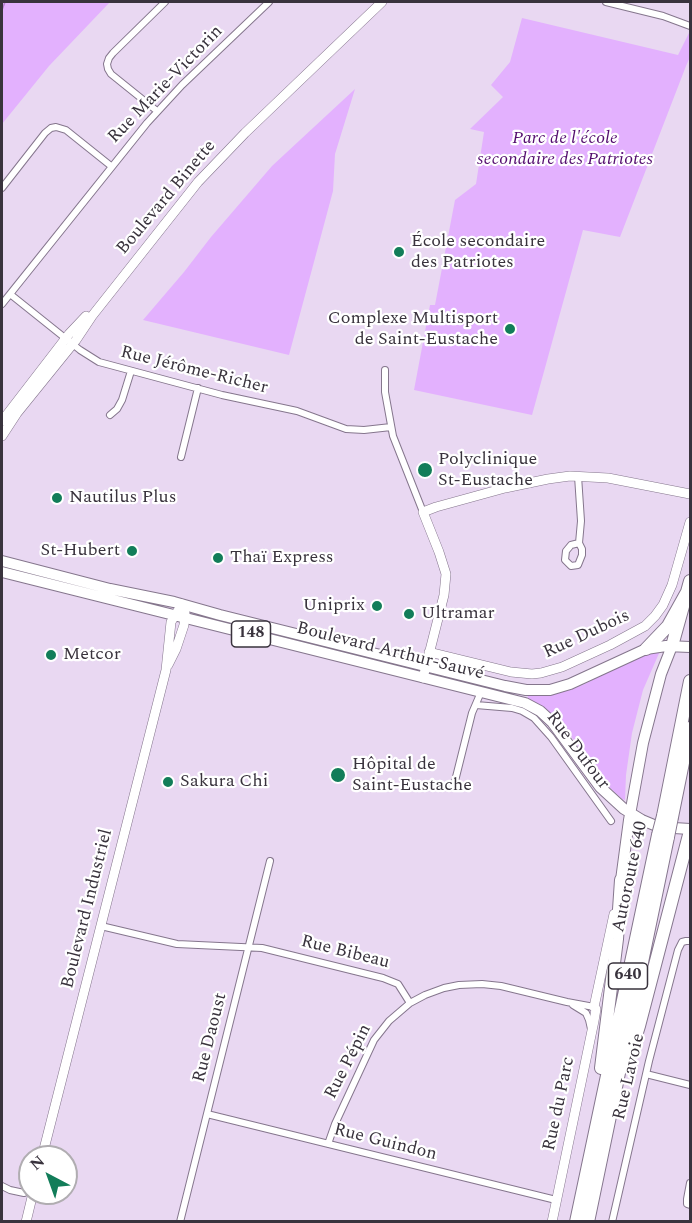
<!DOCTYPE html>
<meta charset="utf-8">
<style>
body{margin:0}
#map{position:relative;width:692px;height:1223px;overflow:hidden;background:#e9d8f2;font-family:Spectral,serif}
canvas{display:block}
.frame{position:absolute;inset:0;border:3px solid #39333d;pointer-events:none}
.north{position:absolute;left:18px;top:1145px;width:60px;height:60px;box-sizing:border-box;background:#fff;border:2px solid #b0adb1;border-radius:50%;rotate:319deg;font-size:16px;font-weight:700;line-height:24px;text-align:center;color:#39333d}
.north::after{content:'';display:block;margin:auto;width:21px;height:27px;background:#127d59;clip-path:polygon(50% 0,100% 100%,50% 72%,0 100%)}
</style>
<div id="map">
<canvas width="692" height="1223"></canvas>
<div class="frame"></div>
<div class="north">N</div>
</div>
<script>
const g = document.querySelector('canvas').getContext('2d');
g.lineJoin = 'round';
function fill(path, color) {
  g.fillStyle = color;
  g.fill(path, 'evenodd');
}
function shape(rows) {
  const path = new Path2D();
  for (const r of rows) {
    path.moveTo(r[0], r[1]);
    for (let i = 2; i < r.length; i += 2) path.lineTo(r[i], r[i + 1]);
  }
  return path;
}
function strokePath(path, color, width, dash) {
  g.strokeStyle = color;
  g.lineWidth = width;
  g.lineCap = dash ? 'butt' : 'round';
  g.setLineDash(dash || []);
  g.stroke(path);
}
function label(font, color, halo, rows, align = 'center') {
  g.font = font + ' Spectral,serif';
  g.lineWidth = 4.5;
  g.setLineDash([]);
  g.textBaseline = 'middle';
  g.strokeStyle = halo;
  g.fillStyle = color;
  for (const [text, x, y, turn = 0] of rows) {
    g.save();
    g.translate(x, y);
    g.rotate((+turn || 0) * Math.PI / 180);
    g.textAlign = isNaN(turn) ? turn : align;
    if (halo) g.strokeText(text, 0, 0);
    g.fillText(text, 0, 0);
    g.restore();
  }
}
fill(shape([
 [2,2,110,2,49,66,2,124],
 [522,18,678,55,689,33,690,34,690,57,686,66,620,237,583,230,532,415,414,390,430,305,435,305,455,200,476,184,484,132,470,129,503,97,491,85,510,62],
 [355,89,335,154,333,191,289,355,143,320,184,272,211,237,272,166],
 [660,651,643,690,632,733,626,775,625,800,622,799,603,781,563,725,553,715,541,706,532,701,527,700,528,696,551,695,570,690,585,684,639,655]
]), '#e3b1fe');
strokePath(shape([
 [2,10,5,2]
]), '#b581d0', 1.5);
const street = shape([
 [606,2,663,16,690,26],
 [157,111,111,74,108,69,107,64,109,58,113,53,165,2],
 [2,188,45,133,51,128,56,127,66,130,111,166],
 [10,294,80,350,99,362,222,395,297,411,346,429,364,430,391,427],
 [2,304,147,123,182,85,269,2],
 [385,370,385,392,393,436,423,512],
 [110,415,117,409,122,400,131,371],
 [181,457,198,388],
 [578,476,581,521,579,543,582,549,582,555,578,565,571,566,565,560,566,551,571,545,579,543],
 [476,705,512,708,522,711,534,718,551,737,611,821],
 [455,781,472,713,481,692],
 [101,926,177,944,262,948,383,978,398,984,410,1003,425,995,444,988,459,985,482,984,501,986,567,1002,594,1007],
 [573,1005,586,1013,589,1020,591,1029],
 [646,1074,690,1085],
 [207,1114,556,1200],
 [328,1144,335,1124,374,1040,389,1021,410,1003],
 [690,1183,687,1199,687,1204,690,1205],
 [2,1186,10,1190,24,1193],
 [180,1222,270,861],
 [612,1222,649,1061,678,950,682,942,686,941,690,941]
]);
const secondary = shape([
 [2,421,69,334,86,316],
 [2,436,17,413,76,340,92,316,198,182,245,133,382,2],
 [429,652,511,672,532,674,541,673,562,667,610,645,645,626,655,616,663,605,672,585,690,522],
 [168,665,176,649,184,625,185,613],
 [423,678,444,595,446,574,439,552,423,512,436,507,505,488,548,479,570,476,608,478,690,494],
 [42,1157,166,670,171,622,182,604],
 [26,1222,33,1193],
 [552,1222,594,1021,596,1009,594,1007,614,914]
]);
const primary = shape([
 [2,561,110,589,174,602,220,615,505,686,526,690,550,690,570,684,646,649,666,646,690,647],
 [2,572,525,703,540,711,552,722,600,787,624,809,642,820,654,825,674,828,690,829],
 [621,880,629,820,643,743,661,674,672,646]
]);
const highway = shape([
 [672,646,690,581],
 [646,649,668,626,687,592],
 [663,816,690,681],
 [672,817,690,728],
 [629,1058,639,1026,690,831],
 [601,1068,617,939,621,880],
 [576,1222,658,835],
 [588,1222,668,837]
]);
strokePath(street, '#85768d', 8);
strokePath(secondary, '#85768d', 10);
strokePath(primary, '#85768d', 12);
strokePath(highway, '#85768d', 14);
strokePath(street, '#fff', 6);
strokePath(secondary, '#fff', 9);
strokePath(primary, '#fff', 10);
strokePath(highway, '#fff', 12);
const highwayBridge = shape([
 [658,835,663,816],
 [668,837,672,817]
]);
strokePath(highwayBridge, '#85768d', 14, []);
strokePath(highwayBridge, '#fff', 12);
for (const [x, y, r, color] of [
 [399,252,6,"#127d59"],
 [510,329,6,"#127d59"],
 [425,470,8,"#127d59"],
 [57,498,6,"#127d59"],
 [132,551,6,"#127d59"],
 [218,558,6,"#127d59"],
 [377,606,6,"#127d59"],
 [409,614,6,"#127d59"],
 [51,655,6,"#127d59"],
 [338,775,8,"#127d59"],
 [168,782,6,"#127d59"]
]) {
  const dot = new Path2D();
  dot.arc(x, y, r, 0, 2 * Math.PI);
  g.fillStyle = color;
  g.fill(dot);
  strokePath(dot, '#fff', 2);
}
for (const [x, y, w] of [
 [251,634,39],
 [628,976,39]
]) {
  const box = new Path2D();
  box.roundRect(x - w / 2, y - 13, w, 26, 4.5);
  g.fillStyle = '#fff';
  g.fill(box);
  strokePath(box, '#39333d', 1.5);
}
label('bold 16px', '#39333d', null, [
 ["148",251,634],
 ["640",628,976]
]);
label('18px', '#39333d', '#fff', [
 ["Rue Marie-Victorin",166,85,-46],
 ["Boulevard Binette",167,198,-50],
 ["Rue Jérôme-Richer",194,371,14],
 ["Rue Dubois",587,635,-25],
 ["Boulevard Arthur-Sauvé",390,652,14],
 ["Rue Dufour",577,751,53],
 ["Autoroute 640",631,877,-78],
 ["Boulevard Industriel",88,909,-76],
 ["Rue Bibeau",345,953,14],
 ["Rue Daoust",211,1038,-76],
 ["Rue Pépin",349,1062,-63],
 ["Rue Lavoie",630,1077,-77],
 ["Rue du Parc",560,1104,-78],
 ["Rue Guindon",385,1143,14]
]);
label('italic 18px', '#530c6e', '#fff', [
 ["Parc de l'école",565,139],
 ["secondaire des Patriotes",565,160]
]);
label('18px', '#39333d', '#fff', [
 ["École secondaire",411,242],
 ["des Patriotes",411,263],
 ["Complexe Multisport",498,319,"right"],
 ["de Saint-Eustache",498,340,"right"],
 ["Polyclinique",438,460],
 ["St-Eustache",438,481],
 ["Nautilus Plus",69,498],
 ["St-Hubert",120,551,"right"],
 ["Thaï Express",230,558],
 ["Uniprix",365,606,"right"],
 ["Ultramar",421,614],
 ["Metcor",63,655],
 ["Hôpital de",352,765],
 ["Saint-Eustache",352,786],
 ["Sakura Chi",180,782]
], 'left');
</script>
